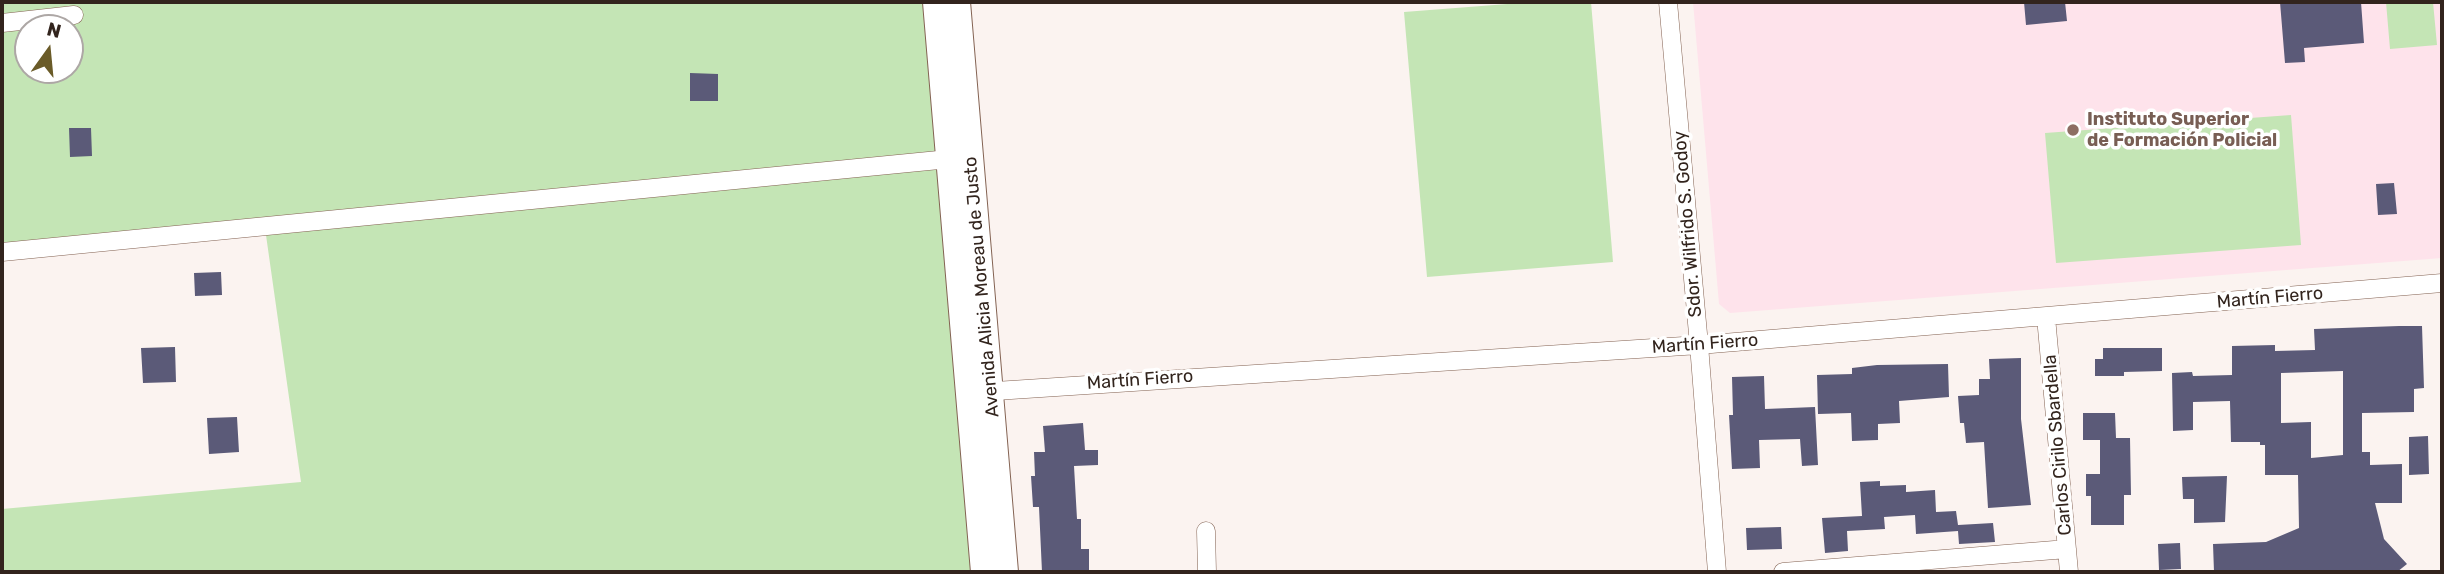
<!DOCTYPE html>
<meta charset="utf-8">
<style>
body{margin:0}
#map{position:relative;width:2444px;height:574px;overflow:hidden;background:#fbf3f0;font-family:Rubik,sans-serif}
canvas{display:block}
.frame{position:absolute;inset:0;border:4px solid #32241d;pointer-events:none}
.north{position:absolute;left:14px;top:14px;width:70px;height:70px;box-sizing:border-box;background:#fff;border:2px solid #ada7a5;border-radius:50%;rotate:15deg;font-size:19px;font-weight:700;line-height:28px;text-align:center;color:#32241d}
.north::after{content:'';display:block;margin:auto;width:24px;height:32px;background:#6a5b28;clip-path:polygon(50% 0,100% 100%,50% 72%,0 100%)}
</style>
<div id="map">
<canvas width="2444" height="574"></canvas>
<div class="frame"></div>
<div class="north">N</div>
</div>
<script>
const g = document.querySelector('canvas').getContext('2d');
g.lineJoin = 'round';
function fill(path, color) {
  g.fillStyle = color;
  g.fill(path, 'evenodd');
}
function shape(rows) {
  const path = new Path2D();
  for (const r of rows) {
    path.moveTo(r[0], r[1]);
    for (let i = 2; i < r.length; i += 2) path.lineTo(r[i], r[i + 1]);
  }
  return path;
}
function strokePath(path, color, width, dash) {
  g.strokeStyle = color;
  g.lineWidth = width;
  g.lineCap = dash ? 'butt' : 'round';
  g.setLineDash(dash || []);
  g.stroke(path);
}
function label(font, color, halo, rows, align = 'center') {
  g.font = font + ' Rubik,sans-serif';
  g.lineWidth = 7;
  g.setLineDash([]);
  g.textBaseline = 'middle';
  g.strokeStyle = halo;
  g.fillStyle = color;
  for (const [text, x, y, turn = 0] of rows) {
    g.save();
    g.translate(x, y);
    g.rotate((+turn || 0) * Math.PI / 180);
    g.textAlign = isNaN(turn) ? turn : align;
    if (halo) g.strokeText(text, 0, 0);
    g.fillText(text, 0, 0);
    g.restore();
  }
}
fill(shape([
 [1693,2,2442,2,2442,258,1730,313,1719,304]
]), '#fee3eb');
fill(shape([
 [2,2,934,2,983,572,2,572,2,509,301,482,264,221,2,248],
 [28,28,70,28,70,70,28,70],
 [1533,2,1591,2,1613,262,1427,277,1404,12],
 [2386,2,2433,2,2437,45,2390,49],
 [2291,115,2301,245,2056,263,2045,133]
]), '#c4e5b5');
fill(shape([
 [2024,2,2065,2,2067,21,2026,25],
 [2280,2,2361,2,2364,43,2304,48,2305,62,2285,63],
 [690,73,718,74,718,101,690,101],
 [69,128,91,128,92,156,70,157],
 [2394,183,2397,214,2378,215,2376,184],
 [221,272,222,295,195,296,194,273],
 [2399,326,2422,326,2424,388,2414,389,2414,412,2362,413,2362,452,2370,452,2370,465,2402,464,2402,503,2375,503,2384,539,2407,564,2397,572,2214,572,2213,544,2266,542,2299,528,2298,475,2265,475,2265,445,2260,445,2260,442,2231,442,2230,401,2193,402,2193,430,2173,431,2172,373,2192,372,2193,376,2232,375,2232,346,2275,345,2275,351,2315,350,2314,329],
 [2343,371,2343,455,2311,458,2311,422,2281,423,2281,373],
 [175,347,176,382,143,383,141,348],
 [2103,348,2162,348,2162,371,2124,372,2124,376,2095,376,2095,359,2103,359],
 [2021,358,2021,419,2031,505,1988,508,1984,442,1966,443,1964,423,1960,423,1958,396,1979,395,1979,379,1990,379,1989,359],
 [1948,364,1949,397,1899,401,1900,423,1878,424,1878,440,1852,441,1851,413,1818,414,1817,375,1852,374,1852,368,1877,365],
 [1764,376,1765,409,1815,407,1818,465,1802,466,1800,439,1759,440,1760,468,1732,469,1729,415,1733,415,1732,377],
 [2083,413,2115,413,2116,438,2130,438,2131,495,2124,495,2124,525,2091,525,2091,496,2086,496,2086,474,2100,474,2100,440,2083,440],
 [237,417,239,452,209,454,207,418],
 [1083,423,1085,450,1098,450,1098,465,1074,466,1077,519,1081,519,1081,549,1089,549,1089,572,1042,572,1039,507,1033,507,1031,476,1035,476,1034,452,1045,452,1043,426],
 [2428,436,2429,474,2409,475,2409,437],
 [2227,476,2225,522,2194,523,2194,499,2183,499,2182,477],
 [1880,481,1880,486,1906,485,1906,492,1935,490,1936,512,1956,511,1958,525,1993,523,1995,542,1959,544,1958,531,1916,534,1915,515,1884,517,1885,529,1847,531,1848,551,1825,553,1822,518,1862,516,1860,482],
 [1781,527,1782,549,1747,550,1746,528],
 [2180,543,2181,569,2159,570,2158,544]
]), '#5b5a78');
const street = shape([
 [1668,2,1699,345,1717,572],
 [2,23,74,15],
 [2,252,949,159],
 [2046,317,2069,572],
 [980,392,1699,345,2442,283],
 [1206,531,1207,572],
 [1783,572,2067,549]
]);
const secondary = shape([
 [935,2,983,572],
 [958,2,1006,572]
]);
strokePath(street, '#836252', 19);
strokePath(secondary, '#836252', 26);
strokePath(street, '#fff', 18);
strokePath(secondary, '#fff', 24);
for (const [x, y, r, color] of [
 [2073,130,7,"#8d6e63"]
]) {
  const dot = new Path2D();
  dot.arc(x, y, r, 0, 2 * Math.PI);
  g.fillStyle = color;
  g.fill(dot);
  strokePath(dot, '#fff', 2.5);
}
label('bold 18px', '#785e54', '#fff', [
 ["Instituto Superior",2087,120],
 ["de Formación Policial",2087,141]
], 'left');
label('18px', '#32241d', '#fff', [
 ["Sdor. Wilfrido S. Godoy",1688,224,-95],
 ["Avenida Alicia Moreau de Justo",982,287,-95],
 ["Martín Fierro",2270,298,-5],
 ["Martín Fierro",1705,344,-4],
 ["Martín Fierro",1140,380,-4],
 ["Carlos Cirilo Sbardella",2058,445,-95]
]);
</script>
